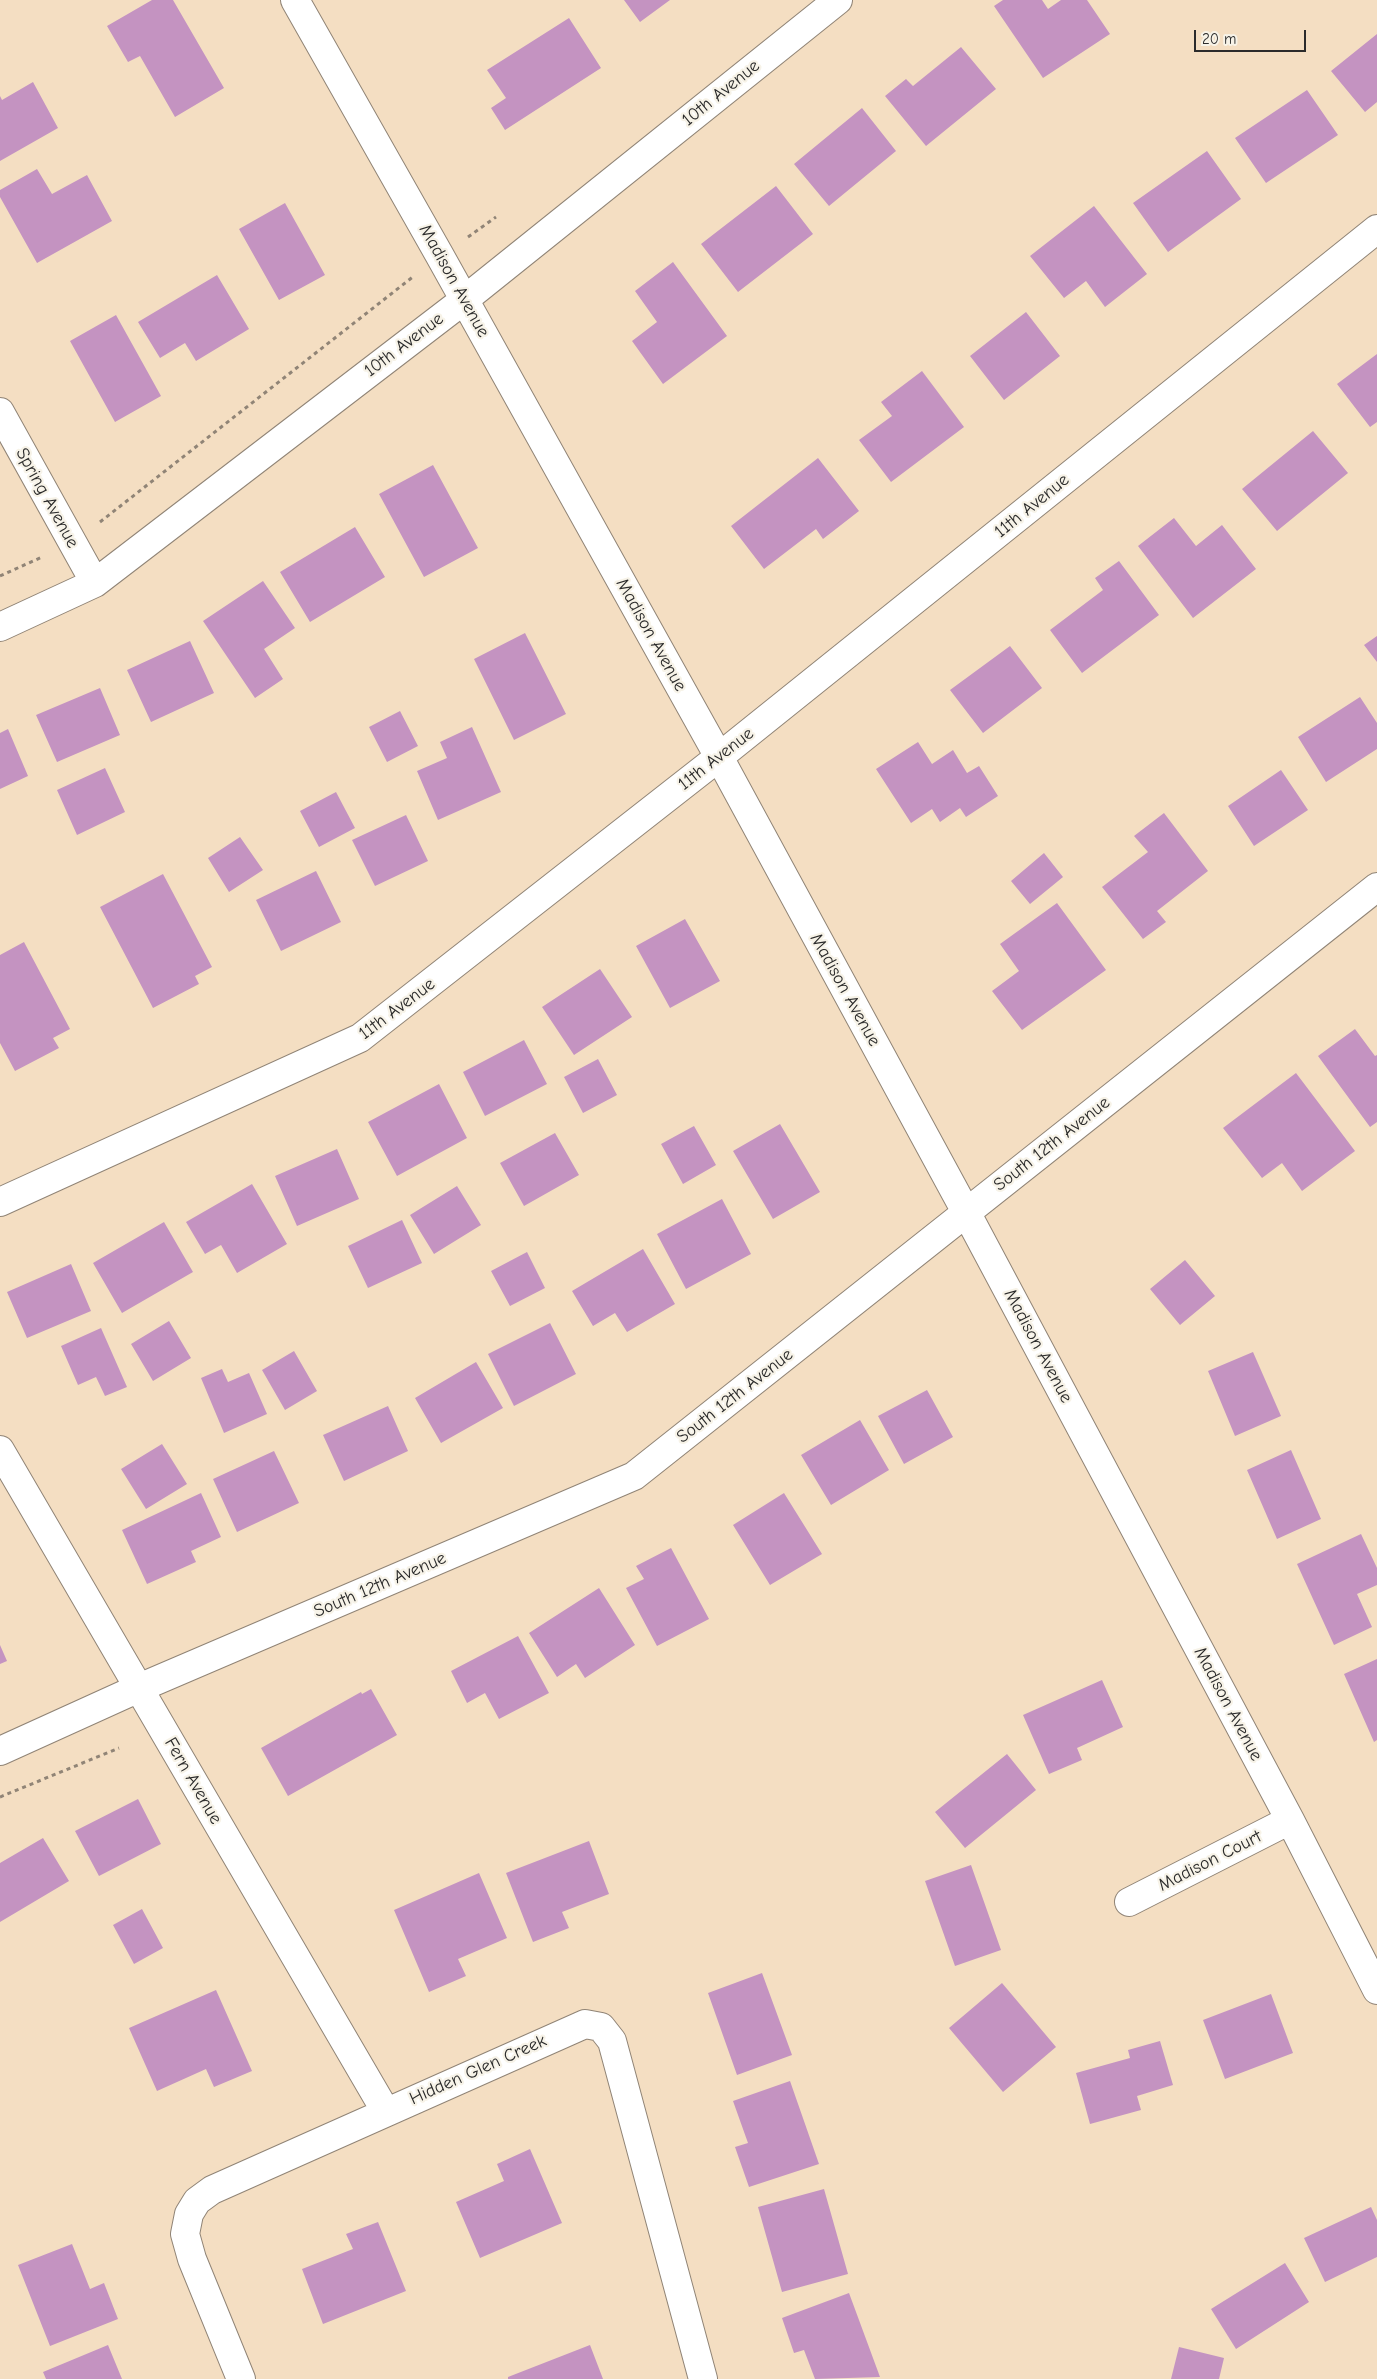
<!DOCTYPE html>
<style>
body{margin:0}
#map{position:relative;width:1377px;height:2379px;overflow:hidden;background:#f4dec2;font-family:"Comic Neue",sans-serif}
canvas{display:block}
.scale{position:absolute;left:1194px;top:30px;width:112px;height:22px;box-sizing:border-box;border:2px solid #2b2b2b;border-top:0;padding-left:6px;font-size:15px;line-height:18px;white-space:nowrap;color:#2b2b2b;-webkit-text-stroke:4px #f7f3e8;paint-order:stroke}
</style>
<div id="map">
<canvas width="1377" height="2379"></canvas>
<div class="scale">20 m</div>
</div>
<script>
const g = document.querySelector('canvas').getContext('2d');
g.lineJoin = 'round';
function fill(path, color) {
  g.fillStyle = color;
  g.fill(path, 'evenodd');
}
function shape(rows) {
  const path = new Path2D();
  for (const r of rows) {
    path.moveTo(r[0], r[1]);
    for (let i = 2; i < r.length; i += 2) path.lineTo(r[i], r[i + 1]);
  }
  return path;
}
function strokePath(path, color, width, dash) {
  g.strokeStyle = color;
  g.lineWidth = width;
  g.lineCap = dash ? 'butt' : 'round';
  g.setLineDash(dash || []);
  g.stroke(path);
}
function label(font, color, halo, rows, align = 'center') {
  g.font = font + ' "Comic Neue",sans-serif';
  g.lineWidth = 4.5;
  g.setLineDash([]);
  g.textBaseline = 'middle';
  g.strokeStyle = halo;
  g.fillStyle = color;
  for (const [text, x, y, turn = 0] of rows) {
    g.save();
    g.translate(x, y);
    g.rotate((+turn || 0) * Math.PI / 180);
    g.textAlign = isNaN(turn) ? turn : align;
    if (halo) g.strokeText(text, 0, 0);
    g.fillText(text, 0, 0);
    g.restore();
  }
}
fill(shape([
 [152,0,173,0,224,88,175,117,140,56,128,62,107,26],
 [624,0,670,0,640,22],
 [1003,0,1042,0,1048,9,1061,0,1087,0,1110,34,1043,78,994,6],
 [569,18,601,68,505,130,491,108,506,98,487,70],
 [1377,34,1377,102,1365,112,1331,71],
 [961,47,996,89,926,146,885,96,906,79,913,86],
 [33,82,58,128,0,161,0,96,2,100],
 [1307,90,1338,135,1266,183,1235,138],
 [862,108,896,151,829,206,794,164],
 [1207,151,1241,199,1168,252,1133,203],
 [37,169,52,194,87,175,112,221,37,263,0,197,0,190],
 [776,186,813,234,738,292,701,244],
 [285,203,325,275,279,300,239,229],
 [1094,206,1147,274,1105,307,1086,281,1064,298,1030,256],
 [673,262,727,336,663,384,632,341,657,322,635,291],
 [217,275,249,329,196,361,185,343,160,358,138,322],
 [1026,312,1060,356,1004,400,970,356],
 [116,315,161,396,115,422,70,341],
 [1377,354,1377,422,1370,427,1337,384],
 [922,371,964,427,891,482,859,440,892,416,881,402],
 [1313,431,1348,473,1277,531,1242,489],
 [818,458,859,511,823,539,816,529,764,569,731,526],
 [433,465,478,548,424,577,379,494],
 [1174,518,1196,546,1222,525,1256,569,1193,618,1138,546],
 [355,527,385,577,310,622,280,572],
 [1119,561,1159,615,1082,673,1050,630,1103,590,1095,578],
 [263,581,295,628,264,649,283,679,255,698,203,621],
 [525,633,566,714,514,740,474,659],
 [1377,636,1377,662,1364,645],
 [190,641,214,693,151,722,127,670],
 [1010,646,1042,688,983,733,950,690],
 [100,688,120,735,57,762,36,715],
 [1360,697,1377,723,1377,749,1326,782,1298,737],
 [400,711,418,746,387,762,369,727],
 [472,727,501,792,438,820,417,771,447,758,440,742],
 [8,729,28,776,0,789,0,733],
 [918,742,932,764,953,750,967,773,979,766,998,796,966,817,960,808,940,822,932,809,911,823,876,769],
 [105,768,125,812,77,835,57,790],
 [1281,770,1308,810,1254,846,1228,806],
 [336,792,355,828,319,847,300,811],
 [1164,813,1208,871,1157,911,1166,922,1143,939,1102,887,1148,852,1134,836],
 [406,815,428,861,375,886,352,840],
 [240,837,263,870,229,892,208,858],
 [1044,853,1063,877,1030,904,1011,881],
 [316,871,341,922,281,951,256,900],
 [163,874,212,967,195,976,199,984,153,1008,100,907],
 [1057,903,1106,970,1022,1030,992,991,1019,971,1000,944],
 [685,919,720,981,670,1008,636,946],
 [24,942,70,1029,53,1038,59,1048,15,1071,0,1043,0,955],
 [600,969,632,1017,574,1055,542,1007],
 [1355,1029,1375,1056,1377,1055,1377,1122,1370,1127,1318,1056],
 [524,1040,547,1084,485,1116,463,1072],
 [598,1059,617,1095,583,1113,564,1077],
 [1296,1073,1355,1151,1302,1191,1282,1163,1262,1178,1223,1128],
 [439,1084,467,1138,397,1176,368,1122],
 [780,1124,820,1192,773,1219,733,1151],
 [694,1126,716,1165,683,1184,661,1144],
 [555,1133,579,1175,524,1206,500,1163],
 [337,1149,359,1199,297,1226,275,1176],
 [252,1184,287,1244,237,1273,221,1245,205,1254,186,1222],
 [457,1186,481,1225,434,1254,410,1215],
 [722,1199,751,1254,686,1289,657,1234],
 [402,1220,422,1263,368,1288,348,1246],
 [164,1222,193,1272,122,1313,93,1263],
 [643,1249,675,1304,627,1332,615,1313,593,1326,572,1291],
 [527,1252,545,1288,510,1306,491,1271],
 [1185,1260,1215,1296,1180,1325,1150,1289],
 [71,1264,91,1311,27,1338,7,1292],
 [169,1321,191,1358,153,1381,131,1344],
 [550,1323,576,1374,514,1406,488,1354],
 [101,1328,127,1387,105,1396,96,1377,78,1385,61,1346],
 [294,1351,317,1391,285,1410,262,1370],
 [1253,1352,1281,1416,1235,1436,1208,1371],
 [476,1362,503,1408,441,1443,415,1398],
 [222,1369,228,1382,249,1373,267,1414,224,1433,201,1378],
 [927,1390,953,1437,904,1464,878,1416],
 [388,1406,408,1451,344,1481,323,1435],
 [860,1420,889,1470,831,1505,801,1455],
 [162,1444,187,1484,146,1509,121,1469],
 [1291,1450,1321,1519,1277,1539,1247,1470],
 [274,1451,299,1503,237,1532,213,1479],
 [201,1493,221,1537,191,1551,196,1562,147,1584,122,1530],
 [784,1493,822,1554,770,1585,733,1525],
 [1361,1534,1377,1568,1377,1585,1357,1594,1372,1627,1334,1645,1297,1564],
 [671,1548,709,1619,657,1646,626,1588,644,1579,636,1566],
 [599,1588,635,1645,585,1678,576,1664,557,1677,529,1633],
 [518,1636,549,1693,499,1719,485,1693,467,1703,451,1671],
 [0,1645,7,1661,0,1664],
 [1377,1659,1377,1740,1374,1742,1344,1674],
 [1102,1680,1123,1727,1077,1748,1082,1760,1049,1774,1023,1715],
 [371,1689,397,1735,288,1796,261,1748,361,1692,362,1694],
 [1007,1754,1036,1790,965,1848,935,1812],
 [138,1799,161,1844,99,1876,75,1831],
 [43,1838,69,1881,0,1922,0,1863],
 [589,1841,609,1894,562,1912,569,1928,533,1942,506,1873],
 [971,1865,1001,1950,955,1966,925,1881],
 [479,1873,507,1938,458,1959,466,1976,429,1992,394,1910],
 [142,1909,163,1948,134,1964,113,1925],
 [762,1973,792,2055,737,2075,708,1993],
 [1002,1983,1056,2047,1003,2092,949,2028],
 [216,1990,252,2071,214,2087,206,2069,157,2091,129,2028],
 [1271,1994,1293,2053,1225,2079,1203,2020],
 [1160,2041,1173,2085,1137,2096,1141,2110,1090,2124,1076,2073,1130,2058,1128,2050],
 [790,2081,819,2164,749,2187,735,2147,748,2143,733,2101],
 [530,2149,562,2223,480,2258,456,2202,504,2181,497,2164],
 [824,2189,848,2274,782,2292,758,2207],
 [1371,2207,1377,2220,1377,2257,1325,2282,1304,2238],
 [378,2222,406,2291,323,2324,302,2269,353,2249,346,2234],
 [72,2244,90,2289,104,2283,118,2319,50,2346,18,2265],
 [1285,2263,1309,2302,1236,2349,1211,2309],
 [849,2293,880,2377,815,2379,804,2350,794,2353,782,2318],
 [108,2345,122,2379,46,2379,43,2372],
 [590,2345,603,2379,508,2379,508,2377],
 [1179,2347,1224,2358,1219,2379,1171,2379]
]), '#c493c1');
const minor = shape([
 [295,0,440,256,719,757,966,1212,1290,1820,1377,1990],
 [0,412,95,583],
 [0,627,95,583,464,300,838,0],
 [0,1202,360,1038,719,757,1377,229],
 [0,1450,386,2112],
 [0,1751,139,1688,634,1476,1377,887],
 [1129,1902,1290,1820],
 [241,2379,192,2259,185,2234,189,2214,197,2201,212,2190,585,2024,601,2027,612,2041,703,2379]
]);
strokePath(minor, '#908476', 30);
strokePath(shape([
 [468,237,496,217],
 [100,522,414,276],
 [0,576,42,557],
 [0,1797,119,1748]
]), '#908476', 3, [4, 4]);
strokePath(minor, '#fff', 28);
label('18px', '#2b2b2b', '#f7f3e8', [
 ["10th Avenue",721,93,-39],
 ["Madison Avenue",454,281,61],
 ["10th Avenue",404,345,-37],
 ["Spring Avenue",47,498,61],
 ["11th Avenue",1032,506,-39],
 ["Madison Avenue",651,635,61],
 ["11th Avenue",716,759,-38],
 ["Madison Avenue",845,990,61],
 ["11th Avenue",397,1009,-37],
 ["South 12th Avenue",1052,1144,-38],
 ["Madison Avenue",1038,1346,62],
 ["South 12th Avenue",735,1396,-38],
 ["South 12th Avenue",380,1585,-23],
 ["Madison Avenue",1228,1704,62],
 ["Fern Avenue",193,1781,60],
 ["Madison Court",1210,1861,-27],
 ["Hidden Glen Creek",478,2070,-24]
]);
</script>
